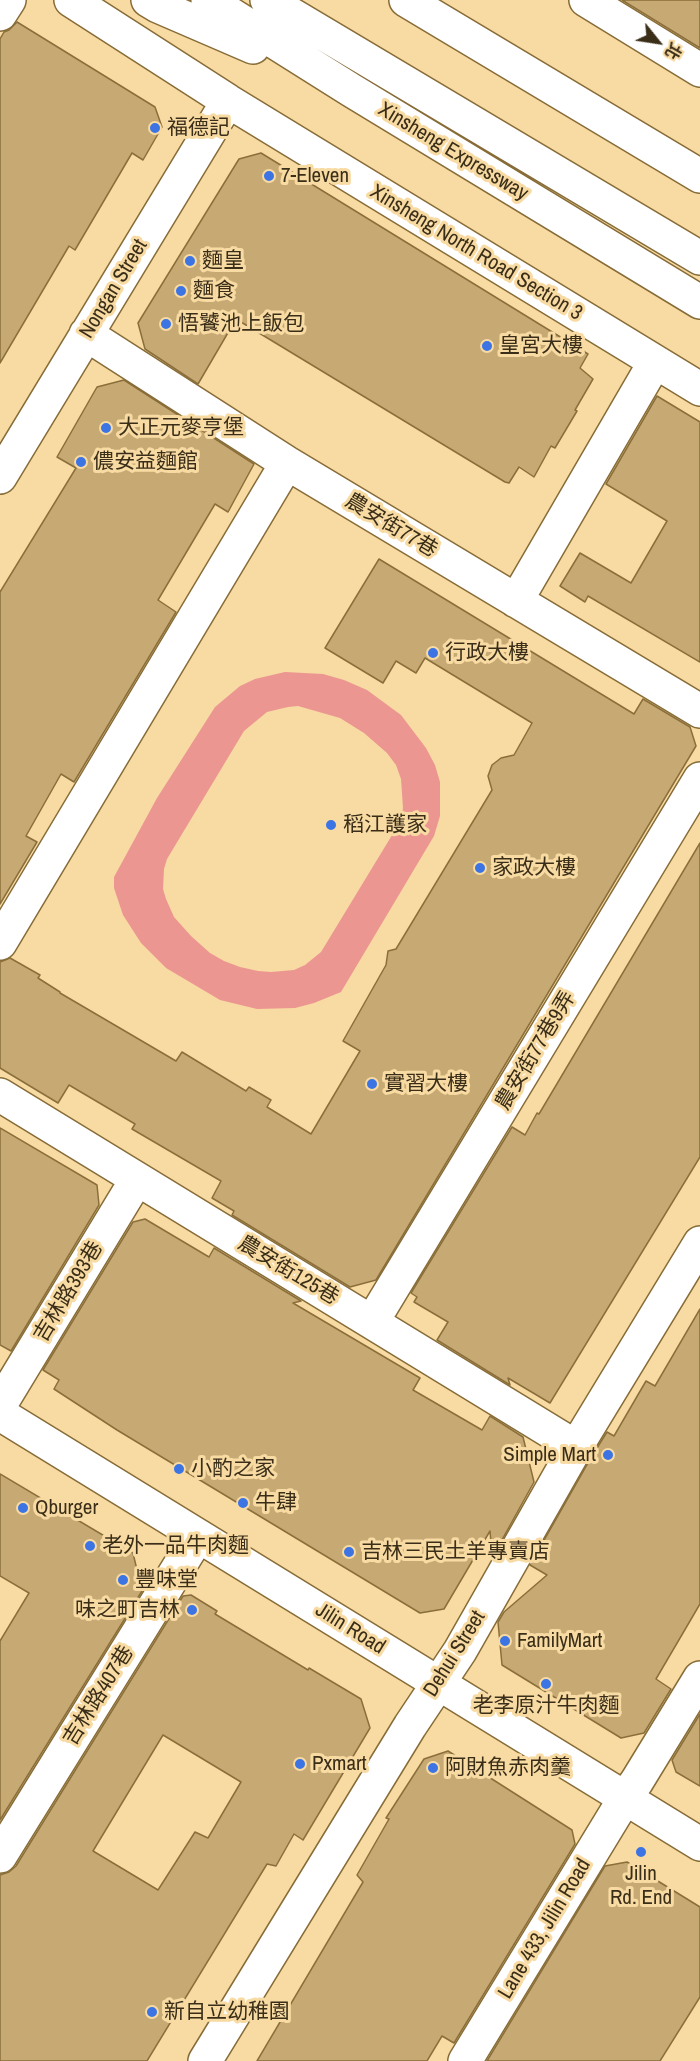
<!DOCTYPE html>
<meta charset="utf-8">
<style>
body{margin:0}
#map{position:relative;width:700px;height:2061px;overflow:hidden;background:#f8daa3;font-family:"Archivo Narrow","Noto Sans TC",sans-serif}
canvas{display:block}
.north{position:absolute;left:628px;top:12px;width:60px;height:60px;-webkit-text-stroke:4px #f8daa3;paint-order:stroke;rotate:120deg;font-size:16px;font-weight:700;line-height:24px;text-align:center;color:#3a2e18}
.north::after{content:'';display:block;margin:auto;width:21px;height:27px;background:#3a2e18;clip-path:polygon(50% 0,100% 100%,50% 72%,0 100%)}
</style>
<div id="map">
<canvas width="700" height="2061"></canvas>
<div class="north">北</div>
</div>
<script>
const g = document.querySelector('canvas').getContext('2d');
g.lineJoin = 'round';
function fill(path, color) {
  g.fillStyle = color;
  g.fill(path, 'evenodd');
}
function shape(rows) {
  const path = new Path2D();
  for (const r of rows) {
    path.moveTo(r[0], r[1]);
    for (let i = 2; i < r.length; i += 2) path.lineTo(r[i], r[i + 1]);
  }
  return path;
}
function strokePath(path, color, width, dash) {
  g.strokeStyle = color;
  g.lineWidth = width;
  g.lineCap = dash ? 'butt' : 'round';
  g.setLineDash(dash || []);
  g.stroke(path);
}
function label(font, color, halo, rows, align = 'center') {
  g.font = font + ' "Archivo Narrow","Noto Sans TC",sans-serif';
  g.lineWidth = 6;
  g.setLineDash([]);
  g.textBaseline = 'middle';
  g.strokeStyle = halo;
  g.fillStyle = color;
  for (const [text, x, y, turn = 0] of rows) {
    g.save();
    g.translate(x, y);
    g.rotate((+turn || 0) * Math.PI / 180);
    g.textAlign = isNaN(turn) ? turn : align;
    if (halo) g.strokeText(text, 0, 0);
    g.fillText(text, 0, 0);
    g.restore();
  }
}
fill(shape([
 [285,672,323,674,344,680,367,690,401,715,426,748,435,765,440,782,440,816,434,836,341,992,314,1003,295,1008,257,1009,220,1000,166,968,141,943,123,915,114,888,114,877,157,798,215,707,240,686,255,679],
 [298,706,340,718,364,733,387,753,396,765,401,779,403,808,400,822,321,952,305,965,294,970,271,972,258,971,240,967,224,961,210,953,191,936,174,917,166,899,163,889,164,869,167,859,244,731,267,712,288,707]
]), '#ec9692');
const building = shape([
 [622,0,700,0,700,48,622,0],
 [17,22,155,107,162,127,143,160,132,153,75,250,69,246,0,363,0,39,4,32,9,30,17,22],
 [261,153,588,354,580,368,593,379,575,410,577,411,555,448,551,446,534,477,519,467,509,483,505,482,236,319,198,384,145,349,138,323,239,159,261,153],
 [124,380,254,464,228,512,215,504,158,600,176,612,74,782,61,774,26,836,37,842,0,904,0,592,76,468,57,457,97,387,124,380],
 [657,396,700,422,700,662,588,596,585,602,560,586,580,553,631,583,667,521,606,484,657,396],
 [379,559,634,714,643,699,690,727,696,746,376,1280,350,1287,232,1215,234,1211,212,1198,221,1181,132,1129,135,1124,69,1085,58,1103,0,1068,0,962,10,958,40,975,38,978,60,992,60,993,176,1061,182,1052,246,1091,249,1087,271,1100,267,1107,311,1134,360,1051,343,1041,386,965,388,951,396,949,492,790,488,776,492,765,501,758,514,755,532,723,425,658,416,673,396,661,383,683,325,648,379,559],
 [700,843,700,1157,550,1403,508,1378,510,1385,437,1340,448,1322,414,1302,417,1297,411,1293,512,1127,525,1135,537,1113,539,1114,700,843],
 [0,1128,97,1185,99,1205,11,1351,0,1345,0,1128],
 [145,1219,209,1257,214,1248,301,1301,293,1303,420,1378,413,1390,482,1430,490,1416,523,1437,534,1482,498,1547,491,1543,490,1531,444,1609,420,1613,117,1430,54,1389,59,1380,43,1370,133,1222,145,1219],
 [700,1309,700,1604,656,1679,671,1689,644,1733,621,1738,502,1665,498,1622,504,1612,547,1575,530,1565,592,1456,607,1432,614,1436,646,1381,655,1386,700,1309],
 [0,1474,133,1553,142,1591,0,1820,0,1641,29,1593,0,1576,0,1474],
 [191,1595,217,1611,215,1614,308,1670,309,1668,361,1699,370,1728,303,1840,294,1834,276,1866,267,1864,147,2061,0,2061,0,1875,9,1872,16,1866,183,1596,191,1595],
 [163,1735,241,1782,208,1838,195,1832,158,1890,93,1851,163,1735],
 [700,1714,700,1786,676,1772,672,1760,700,1714],
 [448,1751,572,1830,575,1844,454,2043,442,2036,427,2061,257,2061,363,1882,357,1875,389,1819,386,1818,424,1759,448,1751],
 [627,1862,700,1907,700,1997,660,2061,487,2061,605,1866,627,1862]
]);
fill(building, '#c7a973');
strokePath(building, '#8b6f3b', 1.5);
const minor = shape([
 [71,0,228,101,700,389],
 [406,0,700,176],
 [586,0,700,70],
 [0,14,9,0],
 [86,334,287,463,700,711],
 [0,477,228,101],
 [516,601,655,362],
 [0,943,287,463],
 [0,1095,576,1447],
 [372,1322,700,779],
 [0,1405,137,1179],
 [0,1414,700,1844],
 [0,1856,198,1536],
 [205,2061,410,1726,460,1651,576,1447,700,1243],
 [465,2061,625,1798,637,1781,700,1678]
]);
const highway = shape([
 [148,0,158,6,253,47],
 [208,0,351,90,700,302],
 [267,0,700,258]
]);
strokePath(minor, '#876c37', 36);
strokePath(highway, '#876c37', 36);
strokePath(minor, '#fff', 33);
strokePath(highway, '#fff', 33);
for (const [x, y, r, color] of [
 [155,128,6,"#3c74e4"],
 [269,176,6,"#3c74e4"],
 [190,261,6,"#3c74e4"],
 [181,291,6,"#3c74e4"],
 [166,324,6,"#3c74e4"],
 [487,346,6,"#3c74e4"],
 [106,428,6,"#3c74e4"],
 [81,462,6,"#3c74e4"],
 [433,653,6,"#3c74e4"],
 [331,825,6,"#3c74e4"],
 [480,868,6,"#3c74e4"],
 [372,1084,6,"#3c74e4"],
 [608,1455,6,"#3c74e4"],
 [179,1469,6,"#3c74e4"],
 [243,1503,6,"#3c74e4"],
 [23,1508,6,"#3c74e4"],
 [90,1546,6,"#3c74e4"],
 [349,1552,6,"#3c74e4"],
 [123,1580,6,"#3c74e4"],
 [192,1610,6,"#3c74e4"],
 [505,1641,6,"#3c74e4"],
 [546,1684,6,"#3c74e4"],
 [300,1764,6,"#3c74e4"],
 [433,1768,6,"#3c74e4"],
 [641,1852,6,"#3c74e4"],
 [152,2012,6,"#3c74e4"]
]) {
  const dot = new Path2D();
  dot.arc(x, y, r, 0, 2 * Math.PI);
  g.fillStyle = color;
  g.fill(dot);
  strokePath(dot, '#f8daa3', 2);
}
label('21px', '#3a2e18', '#f8daa3', [
 ["福德記",167,128],
 ["7-Eleven",281,176],
 ["麵皇",202,261],
 ["麵食",193,291],
 ["悟饕池上飯包",178,324],
 ["皇宮大樓",499,346],
 ["大正元麥亨堡",118,428],
 ["儂安益麵館",93,462],
 ["行政大樓",445,653],
 ["稻江護家",343,825],
 ["家政大樓",492,868],
 ["實習大樓",384,1084],
 ["Simple Mart",596,1455,"right"],
 ["小酌之家",191,1469],
 ["牛肆",255,1503],
 ["Qburger",35,1508],
 ["老外一品牛肉麵",102,1546],
 ["吉林三民土羊專賣店",361,1552],
 ["豐味堂",135,1580],
 ["味之町吉林",180,1610,"right"],
 ["FamilyMart",517,1641],
 ["老李原汁牛肉麵",546,1706,"center"],
 ["Pxmart",312,1764],
 ["阿財魚赤肉羹",445,1768],
 ["Jilin",641,1874,"center"],
 ["Rd. End",641,1898,"center"],
 ["新自立幼稚園",164,2012]
], 'left');
label('21px', '#3a2e18', '#f8daa3', [
 ["Xinsheng Expressway",453,152,31],
 ["Xinsheng North Road Section 3",476,253,31],
 ["Nongan Street",114,289,-59],
 ["農安街77巷",391,526,31],
 ["農安街77巷9弄",536,1051,-59],
 ["農安街125巷",288,1271,31],
 ["吉林路393巷",69,1292,-59],
 ["Jilin Road",350,1629,32],
 ["Dehui Street",455,1654,-58],
 ["吉林路407巷",99,1696,-58],
 ["Lane 433, Jilin Road",545,1929,-59]
]);
</script>
